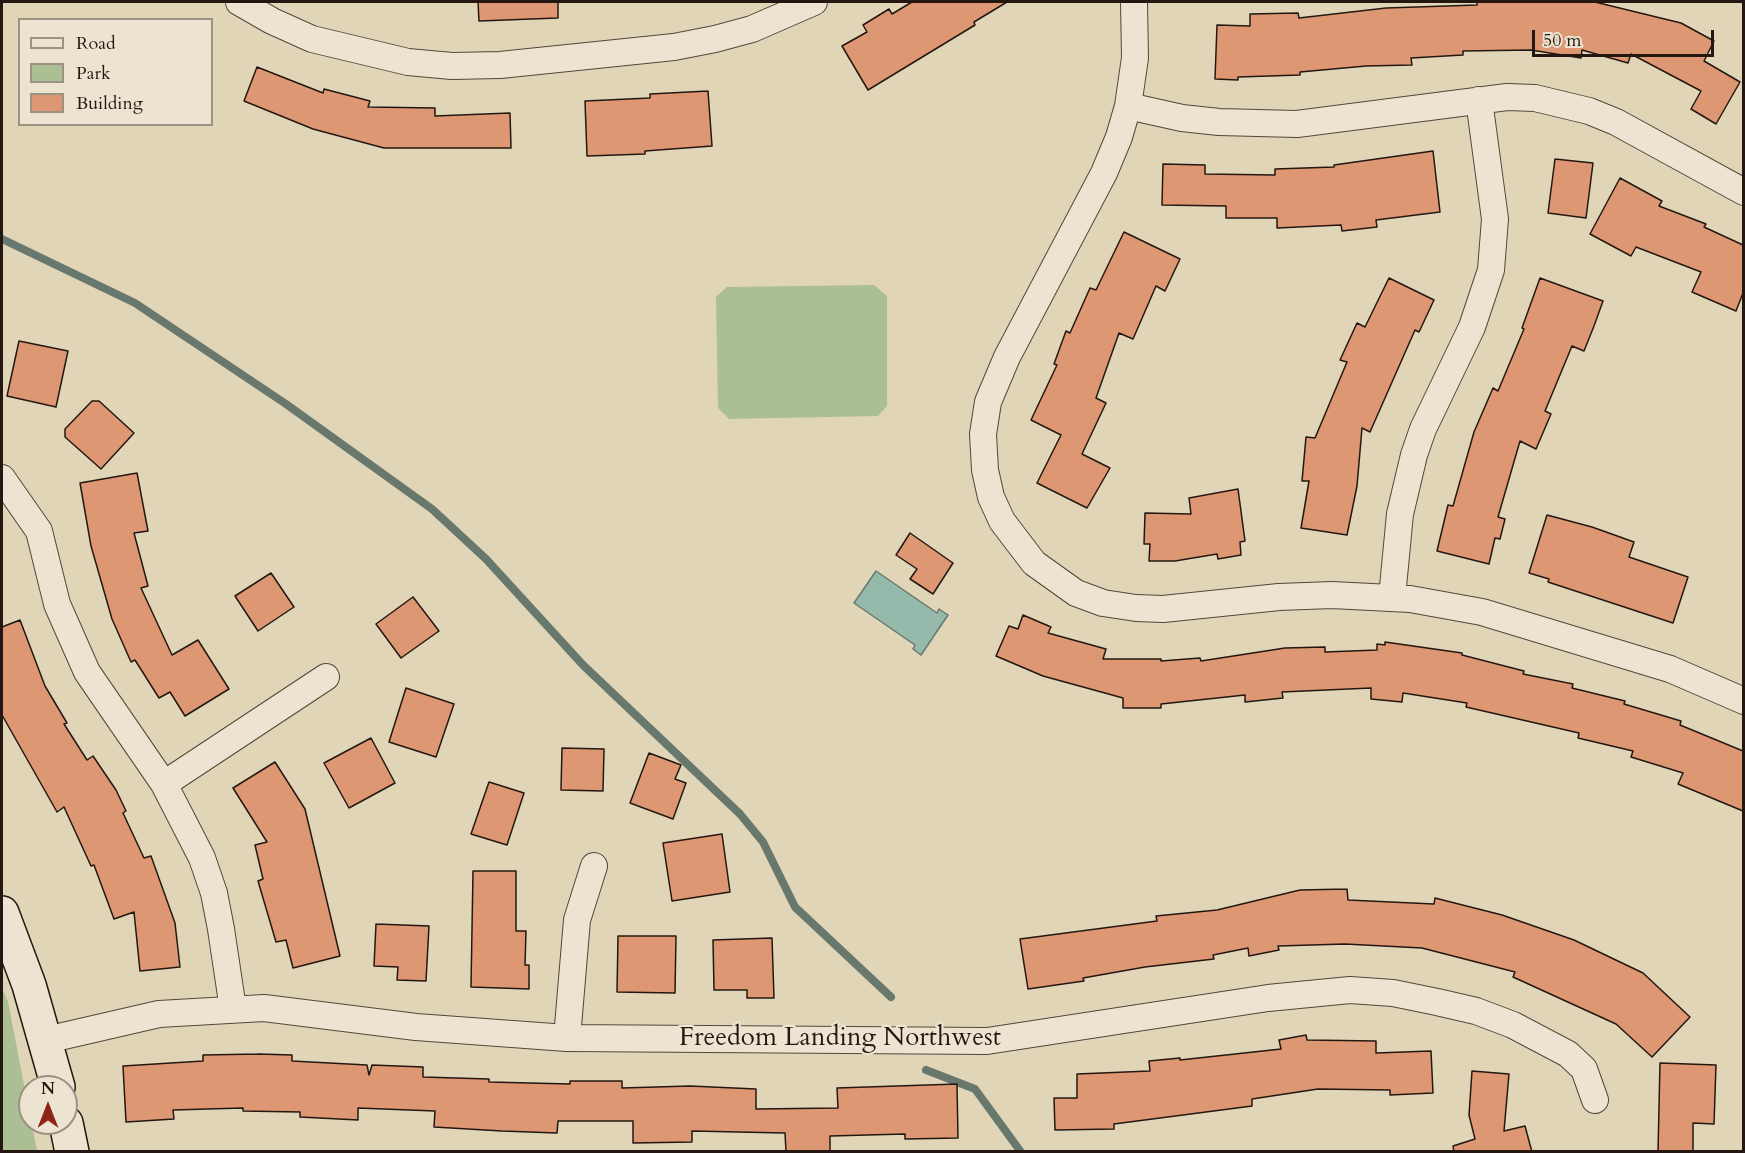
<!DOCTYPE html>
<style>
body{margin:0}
#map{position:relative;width:1745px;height:1153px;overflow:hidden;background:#e1d5b8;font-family:Cardo,serif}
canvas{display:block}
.frame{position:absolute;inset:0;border:3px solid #241711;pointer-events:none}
.legend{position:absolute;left:18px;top:18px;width:195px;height:108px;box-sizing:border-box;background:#ece4d1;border:2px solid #9c9284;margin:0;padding:8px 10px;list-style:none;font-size:18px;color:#241711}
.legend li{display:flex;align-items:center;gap:12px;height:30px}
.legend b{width:30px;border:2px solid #9c9284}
.north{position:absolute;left:18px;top:1075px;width:60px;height:60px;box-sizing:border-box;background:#ece4d1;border:2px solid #9c9284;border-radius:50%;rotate:0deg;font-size:16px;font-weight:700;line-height:24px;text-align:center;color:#241711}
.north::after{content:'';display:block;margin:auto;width:21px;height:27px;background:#8f2418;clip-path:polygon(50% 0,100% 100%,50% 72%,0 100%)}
.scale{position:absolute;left:1532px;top:30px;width:182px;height:27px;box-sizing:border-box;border:3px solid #241711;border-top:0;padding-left:8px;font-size:18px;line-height:21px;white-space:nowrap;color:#241711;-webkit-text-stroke:4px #ece4d1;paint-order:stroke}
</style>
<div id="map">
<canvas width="1745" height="1153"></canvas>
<div class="frame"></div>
<ul class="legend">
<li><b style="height:8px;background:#ece4d1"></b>Road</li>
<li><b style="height:16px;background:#acbe94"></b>Park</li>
<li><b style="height:16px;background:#dd9873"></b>Building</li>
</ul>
<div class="north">N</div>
<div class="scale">50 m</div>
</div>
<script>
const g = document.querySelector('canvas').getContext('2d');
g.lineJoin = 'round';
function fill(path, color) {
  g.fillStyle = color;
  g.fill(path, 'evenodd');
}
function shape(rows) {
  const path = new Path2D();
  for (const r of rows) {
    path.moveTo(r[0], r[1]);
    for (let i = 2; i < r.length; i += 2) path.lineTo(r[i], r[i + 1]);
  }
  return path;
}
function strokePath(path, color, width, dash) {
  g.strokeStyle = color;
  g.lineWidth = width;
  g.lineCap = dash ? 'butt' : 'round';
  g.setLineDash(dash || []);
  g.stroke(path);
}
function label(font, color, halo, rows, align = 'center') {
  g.font = font + ' Cardo,serif';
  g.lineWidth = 4.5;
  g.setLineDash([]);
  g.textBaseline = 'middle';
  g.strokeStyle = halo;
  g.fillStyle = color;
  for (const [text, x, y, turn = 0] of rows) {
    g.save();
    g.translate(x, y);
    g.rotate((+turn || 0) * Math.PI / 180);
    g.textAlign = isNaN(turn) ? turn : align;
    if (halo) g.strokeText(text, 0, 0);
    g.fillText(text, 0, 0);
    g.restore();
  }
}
fill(shape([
 [874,285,887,296,887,406,878,416,729,419,718,408,716,297,727,287],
 [2,988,8,1002,37,1151,2,1151]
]), '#acbe94');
const water = shape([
 [876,571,937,613,939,609,948,615,921,655,913,649,915,645,854,603,876,571]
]);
fill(water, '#95b9aa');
strokePath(water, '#68786d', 1.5);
strokePath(shape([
 [2,239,135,303,286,404,432,509,486,559,583,665,740,814,763,842,795,907,891,997],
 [926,1070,975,1089,1021,1152]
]), '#68786d', 8);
const building = shape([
 [478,2,558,2,558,18,479,21,478,2],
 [912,2,1007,2,974,22,975,25,868,90,842,46,867,32,863,25,889,9,892,14,912,2],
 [1477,2,1595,2,1681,23,1714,41,1704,61,1740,82,1716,124,1691,109,1701,91,1631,54,1628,63,1582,50,1581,58,1531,50,1463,51,1463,55,1411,58,1412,65,1366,66,1300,72,1300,75,1238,77,1238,80,1215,79,1217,25,1250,26,1250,14,1298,13,1299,18,1386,8,1477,5,1477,2],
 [257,67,323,93,324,89,370,101,368,107,435,108,435,116,510,113,511,148,384,148,313,129,244,101,257,67],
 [708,91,712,146,645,151,645,154,587,156,585,101,650,98,650,94,708,91],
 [1433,151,1440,212,1376,220,1377,227,1342,231,1341,225,1277,228,1277,218,1226,218,1226,206,1162,205,1163,164,1205,165,1205,174,1275,175,1275,169,1334,167,1334,165,1433,151],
 [1555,159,1593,163,1586,218,1548,213,1555,159],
 [1620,178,1662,201,1659,206,1706,224,1704,227,1743,245,1743,293,1736,311,1692,292,1701,272,1636,247,1631,256,1590,234,1620,178],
 [1124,232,1180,259,1165,291,1156,286,1133,339,1119,333,1096,398,1106,403,1082,454,1110,468,1087,508,1037,483,1061,435,1031,420,1057,365,1054,364,1066,331,1070,333,1090,288,1096,290,1124,232],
 [1389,278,1434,300,1419,332,1415,330,1370,432,1362,428,1357,486,1347,535,1301,528,1309,481,1302,481,1306,437,1315,438,1347,362,1340,360,1357,323,1365,327,1389,278],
 [1540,278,1603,301,1594,326,1584,351,1572,346,1545,411,1551,414,1536,449,1520,441,1498,517,1505,519,1500,539,1495,538,1489,564,1437,551,1448,505,1453,506,1474,432,1493,388,1498,391,1524,329,1522,328,1540,278],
 [19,341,68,351,56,407,7,396,19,341],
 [92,401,99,401,134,433,101,469,65,437,65,429,92,401],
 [137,473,148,531,134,533,148,586,141,588,172,655,198,640,229,689,185,716,170,692,159,698,135,660,131,662,112,619,91,546,80,483,137,473],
 [1238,489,1245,541,1240,542,1241,555,1218,559,1217,554,1175,561,1149,561,1150,544,1144,544,1145,513,1191,514,1189,498,1238,489],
 [1547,515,1592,527,1634,542,1629,557,1688,577,1673,623,1548,582,1549,579,1529,573,1547,515],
 [910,533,953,563,933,594,910,579,917,569,896,555,910,533],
 [271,573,294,607,258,631,235,596,271,573],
 [413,597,439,631,401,658,376,624,413,597],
 [1023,615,1051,627,1048,633,1106,649,1103,659,1161,659,1161,661,1200,658,1201,661,1285,648,1325,647,1325,652,1377,650,1377,644,1385,645,1385,642,1462,653,1462,655,1524,671,1523,674,1573,684,1572,688,1625,701,1624,704,1681,721,1680,725,1743,751,1743,811,1678,784,1683,773,1631,757,1633,751,1578,738,1579,733,1466,707,1467,703,1403,693,1402,702,1371,699,1371,688,1282,692,1283,698,1245,702,1245,695,1161,704,1161,708,1123,708,1123,698,1043,676,996,656,1009,626,1018,629,1023,615],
 [20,620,45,686,67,723,64,724,87,760,93,756,116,790,126,811,123,813,144,858,151,856,175,923,180,967,140,971,134,912,114,919,94,865,91,866,64,807,57,812,2,715,2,627,20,620],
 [406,688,454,704,436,757,389,742,406,688],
 [371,738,395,783,349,808,324,763,371,738],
 [562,748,604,749,603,791,561,790,562,748],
 [649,753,681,765,675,779,686,783,673,819,630,803,649,753],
 [275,762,305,809,340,956,293,968,286,940,276,942,258,881,263,879,255,845,267,842,233,788,275,762],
 [489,782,524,793,507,845,471,834,489,782],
 [722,834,730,892,672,901,663,843,722,834],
 [473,871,516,871,516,931,526,931,525,965,529,965,529,989,471,987,473,871],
 [1347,889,1348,900,1434,904,1435,898,1502,915,1574,940,1643,973,1690,1017,1652,1057,1616,1024,1513,977,1515,972,1422,948,1345,944,1278,946,1279,950,1249,956,1248,948,1213,955,1214,959,1145,967,1083,978,1084,981,1028,989,1020,939,1157,921,1156,916,1217,910,1300,890,1347,889],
 [376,924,429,926,426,981,397,980,398,967,374,966,376,924],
 [618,936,676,936,675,993,617,992,618,936],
 [772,938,774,998,747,998,747,990,714,990,713,940,772,938],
 [1306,1035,1307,1040,1376,1041,1376,1053,1431,1051,1433,1093,1390,1095,1390,1090,1318,1089,1252,1099,1252,1106,1114,1124,1114,1129,1055,1130,1054,1098,1077,1098,1077,1074,1150,1071,1149,1061,1180,1058,1180,1060,1281,1049,1279,1040,1306,1035],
 [258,1054,292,1055,292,1061,367,1065,369,1075,372,1065,423,1067,423,1077,489,1079,489,1082,570,1084,570,1081,622,1081,622,1088,690,1086,756,1089,756,1109,838,1108,837,1088,957,1084,958,1138,905,1139,905,1134,830,1136,830,1151,786,1151,785,1133,692,1131,692,1142,633,1143,633,1121,558,1121,557,1133,502,1131,434,1127,435,1111,358,1108,358,1120,300,1117,300,1112,243,1111,243,1108,173,1110,174,1119,126,1122,123,1066,203,1061,203,1055,258,1054],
 [1660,1063,1716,1065,1714,1124,1693,1123,1693,1152,1658,1152,1660,1063],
 [1472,1071,1509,1074,1504,1131,1525,1126,1532,1152,1454,1152,1453,1146,1475,1139,1469,1115,1472,1071]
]);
fill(building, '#dd9873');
strokePath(building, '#241711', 1.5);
const street = shape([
 [239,2,272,21,312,39,408,62,452,66,500,65,674,47,715,39,752,29,814,2],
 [1134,2,1135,58,1128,106,1119,137,1104,173,1007,357,988,402,983,434,985,470,991,497,1002,521,1034,563,1076,593,1103,603,1136,608,1163,609,1279,597,1332,595,1410,599,1482,612,1670,669,1744,701],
 [1128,106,1182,118,1219,122,1297,124,1507,97,1535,98,1589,111,1616,122,1744,192],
 [2,478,39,531,57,604,87,672,164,784,202,858,214,893,221,929,233,1009],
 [1392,597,1400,514,1414,455,1423,429,1472,327,1491,270,1495,219,1479,100],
 [164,784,326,677],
 [567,1038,577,920,594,866],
 [46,1040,159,1014,264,1008,416,1027,567,1038,987,1041,1268,998,1350,990,1393,993,1437,1002,1476,1011,1513,1025,1568,1054,1584,1069,1595,1100]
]);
const secondary = shape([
 [2,913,29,985,58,1087],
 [66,1123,72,1152]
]);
strokePath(street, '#53463b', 28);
strokePath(secondary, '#241711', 36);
strokePath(street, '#ece4d1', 26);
strokePath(secondary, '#ece4d1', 33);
label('26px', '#241711', '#ece4d1', [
 ["Freedom Landing Northwest",840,1039]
]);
</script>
